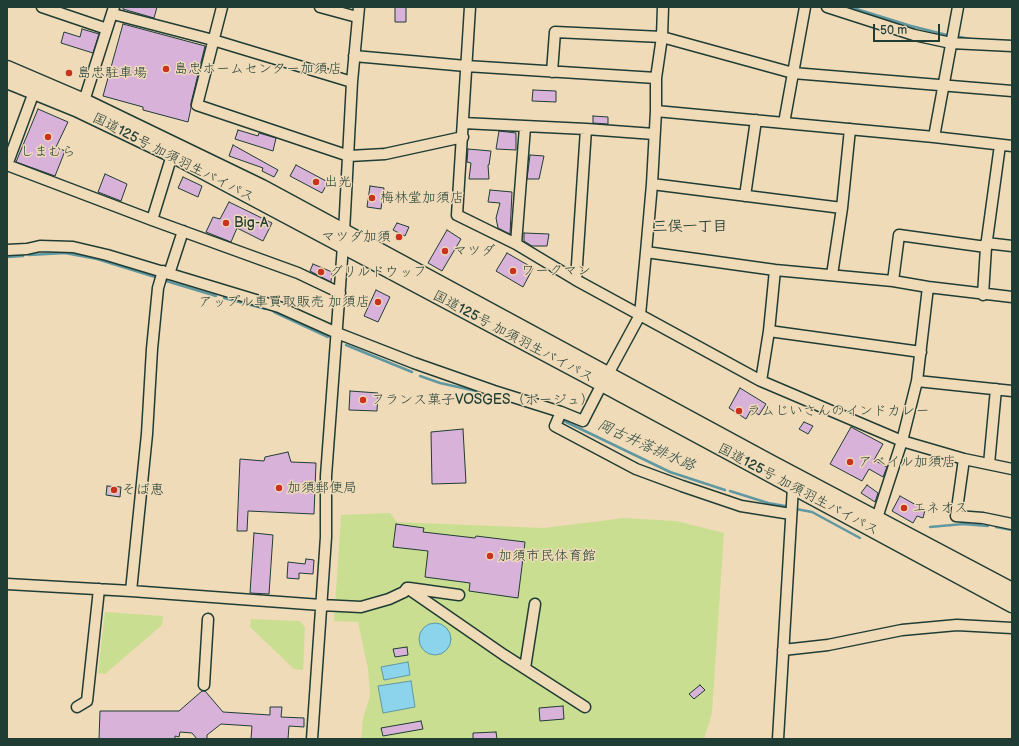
<!DOCTYPE html>
<meta charset="utf-8">
<style>
body{margin:0}
#map{position:relative;width:1019px;height:746px;overflow:hidden;background:#f0dbb9;font-family:"Balsamiq Sans",sans-serif}
canvas{display:block}
.frame{position:absolute;inset:0;border:8px solid #1f3d34;pointer-events:none}
.scale{position:absolute;left:873px;top:24px;width:67px;height:18px;box-sizing:border-box;border:2px solid #1f3d34;border-top:0;padding-left:5px;font-size:12px;line-height:14px;white-space:nowrap;color:#1f3d34;-webkit-text-stroke:3px #f0dbb9;paint-order:stroke}
</style>
<div id="map">
<canvas width="1019" height="746"></canvas>
<div class="frame"></div>
<div class="scale">50 m</div>
</div>
<script>
const g = document.querySelector('canvas').getContext('2d');
g.lineJoin = 'round';
function fill(path, color) {
  g.fillStyle = color;
  g.fill(path, 'evenodd');
}
function shape(rows) {
  const path = new Path2D();
  for (const r of rows) {
    if (r.length === 3) {
      path.moveTo(r[0] + r[2], r[1]);
      path.arc(r[0], r[1], r[2], 0, 2 * Math.PI);
      continue;
    }
    path.moveTo(r[0], r[1]);
    for (let i = 2; i < r.length; i += 2) path.lineTo(r[i], r[i + 1]);
  }
  return path;
}
function strokePath(path, color, width, dash) {
  g.strokeStyle = color;
  g.lineWidth = width;
  g.lineCap = dash ? 'butt' : 'round';
  g.setLineDash(dash || []);
  g.stroke(path);
}
function label(font, color, halo, rows, align = 'center') {
  g.font = font + ' "Balsamiq Sans","Klee One",sans-serif';
  g.lineWidth = 3;
  g.setLineDash([]);
  g.textBaseline = 'middle';
  g.strokeStyle = halo;
  g.fillStyle = color;
  for (const [text, x, y, turn = 0] of rows) {
    g.save();
    g.translate(x, y);
    g.rotate((+turn || 0) * Math.PI / 180);
    g.textAlign = isNaN(turn) ? turn : align;
    if (halo) g.strokeText(text, 0, 0);
    g.fillText(text, 0, 0);
    g.restore();
  }
}
fill(shape([
 [390,513,397,522,544,528,624,518,676,521,724,533,712,713,704,739,361,739,363,718,370,696,368,669,358,622,334,621,341,515],
 [105,612,163,616,162,625,105,674,98,673],
 [251,619,300,621,305,627,303,670,294,669,250,627]
]), '#cade92');
const water = shape([
 [435,639,16],
 [408,662,410,675,384,680,381,667,408,662],
 [411,681,415,707,383,713,378,686,411,681]
]);
fill(water, '#8bd4ec');
strokePath(water, '#6098a2', 1);
strokePath(shape([
 [850,7,911,26,947,35],
 [955,36,970,39],
 [29,255,65,253,97,259,155,277],
 [7,257,23,256],
 [163,280,216,296],
 [224,298,266,309],
 [274,312,328,337],
 [346,345,412,372],
 [420,376,440,383,485,393],
 [560,419,670,472,725,490],
 [730,491,768,503,785,506],
 [796,509,812,512,860,538],
 [930,527,963,524,988,526],
 [996,527,1012,530]
]), '#6098a2', 2.5);
const building = shape([
 [123,7,157,7,154,18,123,9,123,7],
 [395,7,406,7,406,22,395,22,395,7],
 [123,24,205,46,191,103,191,108,188,122,143,110,143,107,103,96,123,24],
 [82,29,99,34,93,53,61,43,64,32,80,37,82,29],
 [533,90,556,91,556,102,532,101,533,90],
 [38,109,68,122,56,147,65,151,55,176,16,162,38,109],
 [593,116,608,117,608,124,593,123,593,116],
 [238,130,258,136,259,133,276,138,273,151,235,139,238,130],
 [499,131,516,133,516,150,496,149,499,131],
 [233,145,278,170,274,177,262,171,263,168,229,156,233,145],
 [468,149,491,151,489,165,488,165,489,179,469,179,471,163,467,162,468,149],
 [530,155,544,156,539,179,527,179,530,155],
 [296,165,328,182,322,193,290,176,296,165],
 [105,174,127,184,121,201,98,192,105,174],
 [183,177,202,186,198,197,178,188,183,177],
 [370,186,384,188,381,209,367,207,370,186],
 [490,190,512,192,510,234,498,228,496,218,500,203,488,202,490,190],
 [229,202,272,223,263,241,237,228,231,242,206,232,213,217,220,219,229,202],
 [397,223,409,227,405,236,393,230,397,223],
 [447,230,461,239,442,271,428,263,447,230],
 [524,233,549,234,547,246,532,246,524,241,524,233],
 [507,253,533,268,523,287,496,271,507,253],
 [313,264,332,272,331,282,310,271,313,264],
 [376,290,390,297,378,322,364,316,376,290],
 [740,388,766,404,759,415,751,410,746,419,729,408,740,388],
 [350,391,378,393,377,411,349,410,350,391],
 [804,422,813,426,808,434,799,429,804,422],
 [851,427,883,444,874,460,887,467,883,477,869,469,862,481,830,464,851,427],
 [463,429,466,483,432,484,431,432,463,429],
 [288,452,291,462,316,463,314,514,248,511,247,531,237,531,240,459,264,461,265,457,288,452],
 [867,485,878,493,875,502,861,493,867,485],
 [107,486,121,487,120,497,106,495,107,486],
 [900,496,925,510,923,518,917,516,913,523,892,511,900,496],
 [396,524,424,528,423,532,475,538,476,536,525,542,518,598,469,591,470,583,425,577,428,551,393,547,396,524],
 [254,533,273,535,269,594,250,593,254,533],
 [306,559,314,560,313,574,299,573,299,579,287,578,288,562,305,564,306,559],
 [407,647,408,655,395,657,393,649,407,647],
 [700,685,705,690,694,699,689,694,700,685],
 [202,691,205,691,223,712,270,715,270,707,282,707,281,717,304,718,304,727,289,726,288,739,251,739,252,726,221,724,207,735,207,739,197,739,192,733,180,732,179,737,175,736,175,739,99,739,100,711,179,711,202,691],
 [563,706,564,719,540,721,539,708,563,706],
 [421,721,423,729,383,736,381,728,421,721],
 [496,732,497,739,473,739,473,733,496,732]
]);
fill(building, '#d9b2da');
strokePath(building, '#1f3d34', 1);
const minor = shape([
 [42,7,107,29],
 [222,7,197,105,349,156,385,154,463,137],
 [320,7,357,17],
 [470,7,457,215,516,244,576,280,761,381,902,441,964,459,1012,469],
 [663,7,662,37,656,78,656,111,652,184,646,252,775,270,893,281,928,287,1012,297],
 [827,7,914,35,951,43,1012,46],
 [113,14,213,40,352,82],
 [354,56,466,66,656,78],
 [552,72,555,32,662,37,793,73,1012,91],
 [84,101,114,7],
 [656,111,934,137,1012,146],
 [463,123,586,129,654,134],
 [784,123,805,7],
 [934,137,958,7],
 [7,165,152,220,298,273,340,293],
 [7,165,34,92],
 [652,184,842,208],
 [745,196,756,120],
 [152,220,172,155],
 [986,243,1012,246],
 [516,244,525,127],
 [7,250,27,249,40,246,73,247,107,255,279,307,337,333,414,363,494,391,561,412,583,421,602,384],
 [169,274,183,231],
 [832,275,842,208,850,129],
 [576,280,586,129],
 [893,281,899,235,986,247],
 [983,295,986,247,1000,145],
 [769,331,921,352],
 [608,374,640,315,646,252],
 [761,381,769,331,775,270],
 [917,381,1012,391],
 [561,412,555,426,636,469,682,486,741,506,791,514],
 [964,459,956,516,983,518,1012,524],
 [989,464,996,389],
 [877,518,902,441,917,381,928,287],
 [7,584,131,591,321,605,361,607,389,599,404,592,407,588,504,655,585,707],
 [409,588,459,595],
 [131,591,147,434,152,349,158,288,163,271],
 [783,650,828,645,902,630,957,625,1012,628],
 [525,668,535,604],
 [204,685,208,619],
 [77,707,87,701,99,589],
 [312,739,326,537,326,476,344,232,352,82,359,7],
 [778,739,793,487]
]);
const highway = shape([
 [7,68,84,101,262,187,770,462,1012,590],
 [7,81,76,109,172,155,602,384,1012,605]
]);
strokePath(minor, '#1f3d34', 13);
strokePath(highway, '#1f3d34', 17);
strokePath(minor, '#f0dbb9', 10);
strokePath(highway, '#f0dbb9', 14);
for (const [x, y, r, color] of [
 [166,69,4,"#c8321e"],
 [69,73,4,"#c8321e"],
 [48,137,4,"#c8321e"],
 [316,182,4,"#c8321e"],
 [372,198,4,"#c8321e"],
 [226,223,4,"#c8321e"],
 [399,237,4,"#c8321e"],
 [445,251,4,"#c8321e"],
 [513,271,4,"#c8321e"],
 [321,272,4,"#c8321e"],
 [378,302,4,"#c8321e"],
 [363,400,4,"#c8321e"],
 [739,411,4,"#c8321e"],
 [850,462,4,"#c8321e"],
 [279,488,4,"#c8321e"],
 [114,490,4,"#c8321e"],
 [904,508,4,"#c8321e"],
 [490,556,4,"#c8321e"]
]) {
  const dot = new Path2D();
  dot.arc(x, y, r, 0, 2 * Math.PI);
  g.fillStyle = color;
  g.fill(dot);
  strokePath(dot, '#f0dbb9', 1.5);
}
label('14px', '#1f3d34', '#f0dbb9', [
 ["島忠ホームセンター加須店",174,69],
 ["島忠駐車場",77,73],
 ["しまむら",48,152,"center"],
 ["出光",324,182],
 ["梅林堂加須店",380,198],
 ["Big-A",234,223],
 ["マツダ加須",391,237,"right"],
 ["マツダ",453,251],
 ["ワークマン",521,271],
 ["グリルドウッフ",329,272],
 ["アップル車買取販売 加須店",370,302,"right"],
 ["フランス菓子VOSGES（ボージュ）",371,400],
 ["ラムじいさんのインドカレー",747,411],
 ["アベイル加須店",858,462],
 ["加須郵便局",287,488],
 ["そば恵",122,490],
 ["エネオス",912,508],
 ["加須市民体育館",498,556]
], 'left');
label('14px', '#1f3d34', '#f0dbb9', [
 ["国道125号 加須羽生バイパス",173,158,27],
 ["国道125号 加須羽生バイパス",513,337,28],
 ["国道125号 加須羽生バイパス",798,490,28]
]);
label('bold 15px', '#1f3d34', '#f0dbb9', [
 ["三俣一丁目",690,227]
]);
label('italic 15px', '#2a4c46', '#f0dbb9', [
 ["岡古井落排水路",646,446,24]
]);
</script>
